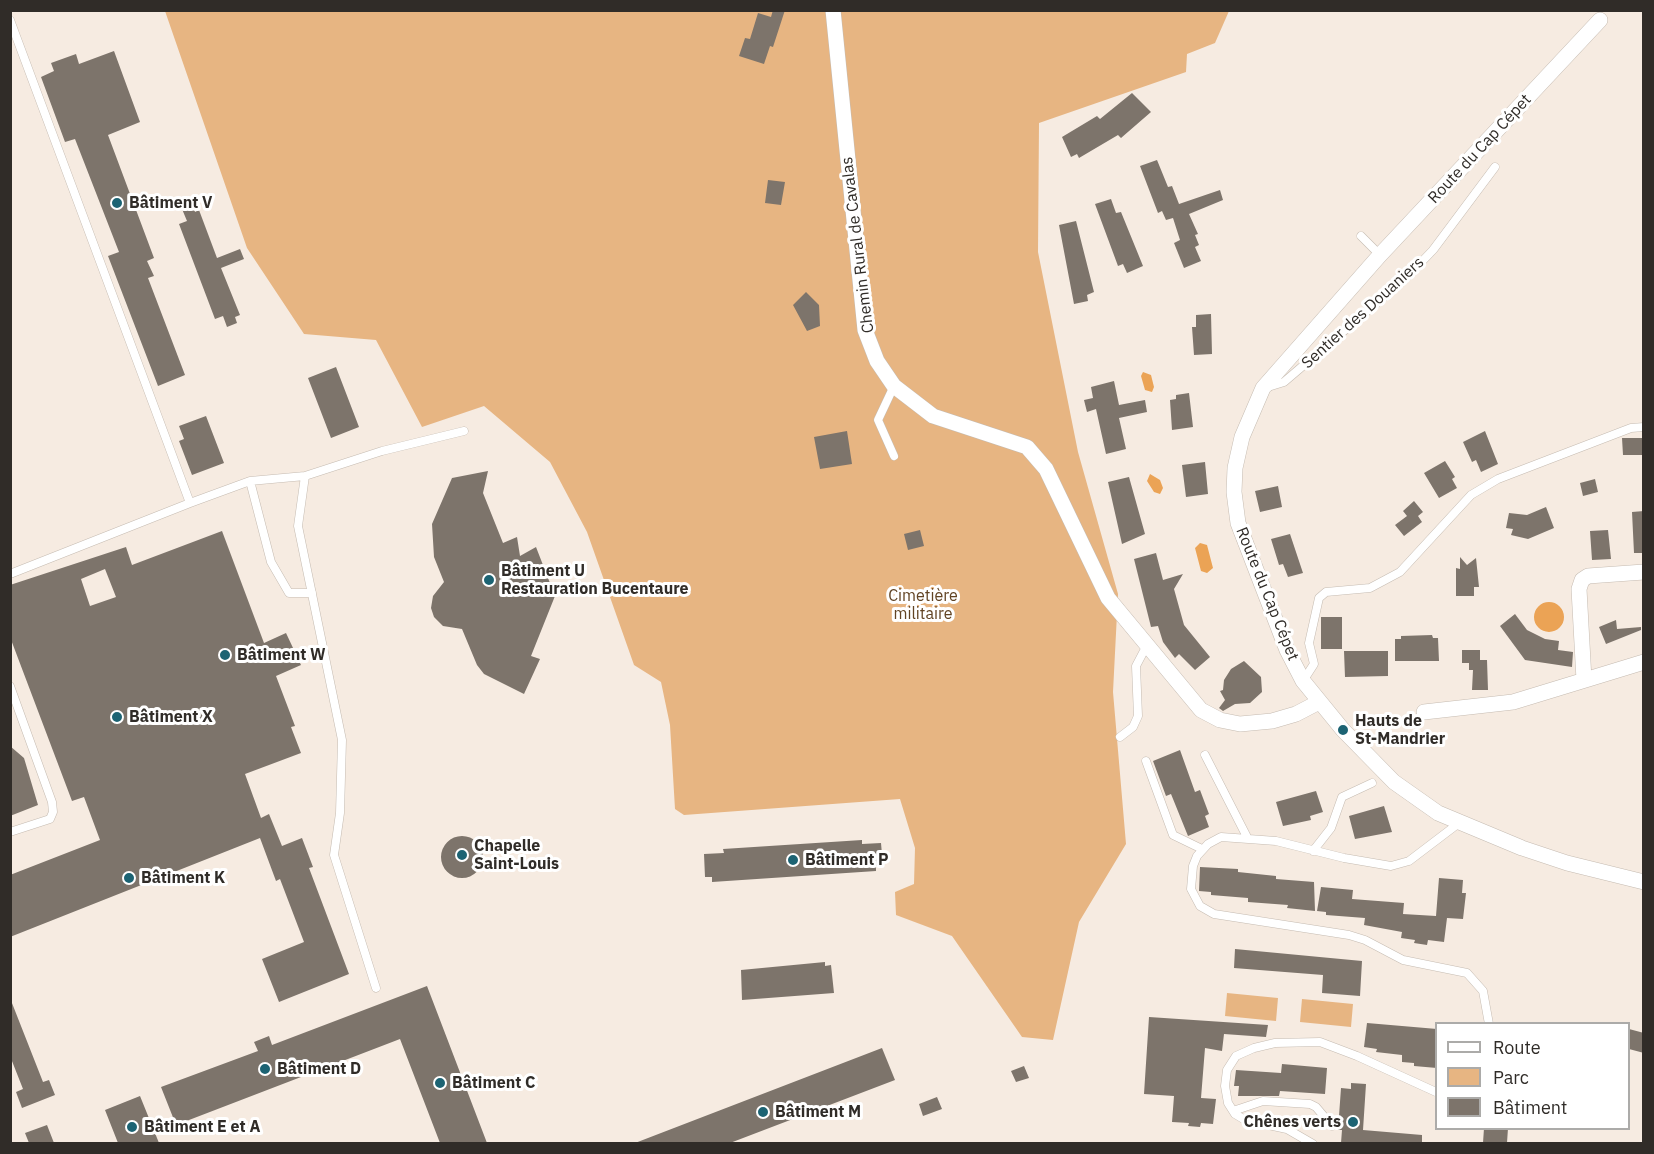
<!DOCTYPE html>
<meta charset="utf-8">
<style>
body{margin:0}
#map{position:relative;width:1654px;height:1154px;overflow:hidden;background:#f6ebe1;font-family:"IBM Plex Sans",sans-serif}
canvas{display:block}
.frame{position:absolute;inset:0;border:12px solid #302c28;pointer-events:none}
.legend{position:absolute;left:1435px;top:1022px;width:195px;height:108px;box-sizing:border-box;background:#fff;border:2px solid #acaba9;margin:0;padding:8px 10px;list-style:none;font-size:18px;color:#302c28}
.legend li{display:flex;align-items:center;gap:12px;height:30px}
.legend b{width:30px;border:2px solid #acaba9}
</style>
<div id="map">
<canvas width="1654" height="1154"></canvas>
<div class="frame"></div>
<ul class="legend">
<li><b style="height:8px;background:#fff"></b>Route</li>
<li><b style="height:16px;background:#e7b582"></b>Parc</li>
<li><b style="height:16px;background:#7d746b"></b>Bâtiment</li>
</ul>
</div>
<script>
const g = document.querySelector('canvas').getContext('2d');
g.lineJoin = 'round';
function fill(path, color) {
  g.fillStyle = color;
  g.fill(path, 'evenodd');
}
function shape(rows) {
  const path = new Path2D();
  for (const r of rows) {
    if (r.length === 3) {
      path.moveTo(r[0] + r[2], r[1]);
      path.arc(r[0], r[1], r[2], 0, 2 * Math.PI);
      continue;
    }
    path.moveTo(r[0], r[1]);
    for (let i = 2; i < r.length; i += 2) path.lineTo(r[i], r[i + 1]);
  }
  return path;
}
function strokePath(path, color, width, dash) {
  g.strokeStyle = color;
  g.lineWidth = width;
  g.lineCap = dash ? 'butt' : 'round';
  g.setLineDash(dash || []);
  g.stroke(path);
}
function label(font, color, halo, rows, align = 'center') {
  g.font = font + ' "IBM Plex Sans",sans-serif';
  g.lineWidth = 6;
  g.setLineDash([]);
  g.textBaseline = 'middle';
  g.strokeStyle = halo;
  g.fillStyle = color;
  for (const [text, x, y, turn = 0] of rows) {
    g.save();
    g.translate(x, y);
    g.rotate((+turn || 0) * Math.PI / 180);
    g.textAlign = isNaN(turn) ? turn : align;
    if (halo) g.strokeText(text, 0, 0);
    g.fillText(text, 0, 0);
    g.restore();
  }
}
fill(shape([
 [165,11,1229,11,1215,43,1187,54,1186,72,1039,123,1038,252,1078,452,1118,594,1113,692,1126,844,1079,922,1053,1040,1022,1037,952,936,896,915,895,892,914,884,915,848,900,799,684,815,675,809,670,725,661,682,634,665,587,532,550,462,484,406,422,427,376,340,304,334,247,248],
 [1227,993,1278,998,1276,1021,1225,1016],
 [1302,999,1353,1004,1351,1027,1300,1022]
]), '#e7b582');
fill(shape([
 [1143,372,1151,375,1154,387,1152,392,1145,390,1141,376],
 [1150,474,1160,480,1163,488,1160,494,1154,492,1147,481],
 [1200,543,1207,545,1213,568,1207,573,1201,571,1195,548],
 [1549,617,15]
]), '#eba355');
fill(shape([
 [773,10,785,10,773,47,770,46,764,64,739,56,745,38,750,39,758,13,771,17],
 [114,51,140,122,108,135,154,258,147,261,154,276,148,278,185,375,158,386,108,256,119,252,75,139,65,142,41,77,54,71,51,63,76,54,79,64],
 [1132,93,1151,112,1121,138,1118,135,1079,158,1077,154,1071,157,1062,137,1097,116,1100,119],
 [1157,160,1168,187,1172,186,1179,204,1220,190,1223,200,1189,214,1198,234,1195,235,1199,245,1195,247,1201,261,1184,268,1174,243,1180,240,1173,218,1166,220,1162,211,1158,213,1140,166],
 [768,180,785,182,781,205,765,203],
 [1111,199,1116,213,1121,212,1143,266,1127,273,1123,264,1118,266,1095,204],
 [193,205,195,212,199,210,217,258,240,249,244,259,221,268,240,315,235,317,237,323,227,327,223,316,215,319,179,224,187,221,182,209],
 [1076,221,1094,292,1087,295,1088,301,1074,304,1059,225],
 [806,292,819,305,820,326,807,331,793,305],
 [1211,314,1212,354,1194,355,1192,327,1196,327,1196,315],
 [336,367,359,427,331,438,308,378],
 [1114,381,1119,405,1145,400,1147,412,1119,418,1126,449,1106,454,1096,409,1087,412,1084,400,1093,398,1091,387],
 [1189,393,1193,427,1172,430,1170,400,1176,399,1176,395],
 [206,416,224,463,192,475,179,441,184,439,179,426],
 [847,431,852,464,820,469,814,437],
 [1485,431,1498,464,1481,472,1476,460,1472,462,1463,442],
 [1622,438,1643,438,1643,455,1623,455],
 [1445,461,1455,477,1452,479,1457,488,1439,498,1424,473],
 [1205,462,1208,494,1186,497,1182,465],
 [488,471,483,493,503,543,517,537,520,556,536,547,555,596,531,656,540,659,524,694,484,674,477,665,462,629,443,626,434,617,431,608,433,596,444,582,434,557,432,524,452,478],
 [1129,477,1145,534,1122,544,1108,482],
 [1595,479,1598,492,1583,496,1580,483],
 [1278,486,1282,507,1260,512,1255,491],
 [1414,501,1423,512,1418,516,1422,522,1404,536,1395,525,1407,516,1403,511],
 [1546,507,1554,528,1528,539,1511,535,1513,529,1506,528,1509,513,1527,515],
 [1644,511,1644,553,1634,553,1632,512],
 [920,530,924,546,908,550,904,534],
 [1608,530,1611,559,1592,560,1590,531],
 [222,531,264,643,286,633,301,665,276,676,295,726,291,727,301,753,245,774,261,818,269,814,282,846,302,838,313,867,309,868,349,974,279,1002,262,959,304,942,280,879,276,881,260,838,10,937,10,875,100,840,84,797,72,801,10,637,10,585,126,547,132,565],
 [105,569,116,597,90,606,81,579],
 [1290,534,1303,573,1288,577,1283,564,1279,565,1271,539],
 [1156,553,1163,580,1183,574,1174,589,1184,625,1210,657,1195,670,1179,654,1175,658,1163,642,1158,626,1151,627,1134,559],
 [1460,557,1467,565,1476,558,1479,587,1474,587,1474,596,1456,596,1456,568,1460,569],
 [1515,614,1527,630,1545,639,1559,641,1558,650,1573,652,1572,667,1525,660,1500,626],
 [1321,617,1342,617,1342,649,1321,649],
 [1616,620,1617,629,1641,627,1641,630,1606,644,1599,627],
 [1432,635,1433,638,1438,638,1439,661,1395,661,1395,639,1401,639,1401,636],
 [1462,650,1480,650,1480,660,1487,660,1488,690,1472,690,1473,670,1469,670,1469,663,1462,663],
 [1344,651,1388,651,1388,676,1345,677],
 [1244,661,1261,677,1262,692,1250,703,1235,704,1223,711,1219,708,1225,700,1220,691,1223,690,1224,680,1231,669],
 [10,746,24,758,38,805,10,816],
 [1180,750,1195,792,1200,790,1209,814,1205,816,1209,827,1188,836,1171,794,1166,796,1153,761],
 [1316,791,1323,812,1310,816,1311,820,1283,826,1276,802],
 [1384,806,1392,832,1355,839,1349,816],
 [462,857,21],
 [862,840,862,844,881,843,883,866,876,866,876,871,712,882,712,877,705,877,704,854,724,853,723,849],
 [1200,867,1238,869,1238,872,1276,876,1276,879,1314,882,1315,911,1287,908,1288,905,1248,902,1248,898,1211,895,1211,892,1199,891],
 [1439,878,1463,880,1462,893,1466,893,1463,919,1447,918,1444,942,1428,940,1427,945,1414,943,1415,940,1401,938,1402,932,1364,925,1365,918,1326,915,1326,912,1317,911,1321,887,1353,890,1352,899,1404,903,1403,914,1436,916],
 [1235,949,1362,961,1360,996,1322,993,1323,975,1234,968],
 [825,962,825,966,831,965,834,993,742,1000,741,970],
 [427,986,487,1143,440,1143,400,1039,176,1125,161,1087,258,1051,254,1042,269,1036,272,1045],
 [10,998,43,1082,49,1080,55,1095,22,1108,16,1092,23,1089,10,1056],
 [1149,1017,1268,1025,1266,1037,1224,1034,1222,1051,1205,1048,1201,1098,1216,1099,1213,1124,1201,1123,1200,1127,1188,1126,1189,1123,1172,1122,1174,1096,1144,1094],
 [1367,1023,1437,1029,1437,1068,1414,1066,1414,1063,1402,1062,1402,1055,1376,1052,1377,1049,1364,1047],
 [1629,1029,1644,1033,1644,1053,1629,1049],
 [882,1048,895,1080,730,1143,635,1143],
 [1282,1064,1327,1068,1325,1094,1280,1091,1279,1096,1238,1096,1239,1086,1234,1086,1236,1070,1281,1073],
 [1024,1066,1029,1078,1016,1082,1011,1071],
 [1351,1083,1366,1084,1363,1130,1422,1135,1422,1143,1341,1143,1342,1130,1338,1130,1341,1088,1351,1089],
 [140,1096,159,1143,118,1143,105,1110],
 [937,1097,942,1109,923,1116,919,1104],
 [47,1125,54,1143,29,1143,25,1133],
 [1484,1128,1508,1128,1507,1143,1483,1143]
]), '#7d746b');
const service = shape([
 [10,20,190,503,250,481,271,562,289,593,312,593],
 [1361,236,1380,255],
 [1268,387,1284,382,1406,278,1433,250,1495,167],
 [894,456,878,420,894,386],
 [250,481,305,476],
 [10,574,190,503],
 [1303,681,1314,664,1309,643,1319,598,1326,592,1370,588,1400,572,1471,495,1498,479,1631,428,1644,427],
 [10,686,52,802,53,812,50,819,10,832],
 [1120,737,1133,727,1138,716,1136,666,1146,647],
 [1205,755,1247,837],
 [1146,761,1173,835,1202,849],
 [1459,823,1409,861,1391,866,1344,858,1276,841,1221,837,1208,844,1197,856,1193,866,1191,889,1200,906,1214,914,1349,935,1365,940,1403,960,1467,973,1483,991,1489,1024],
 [1313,851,1331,828,1342,797,1372,783],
 [376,988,334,855,340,813,342,740,298,526,305,476,382,451,464,431],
 [1233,1111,1263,1101,1310,1104,1316,1107,1332,1126],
 [1313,1144,1287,1129,1245,1120,1235,1114,1228,1103,1225,1086,1227,1070,1236,1056,1254,1048,1275,1043,1320,1042,1357,1056,1436,1092]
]);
const minor = shape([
 [833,10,865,330,877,361,894,386,933,416,1027,447,1046,469,1108,598,1201,710,1220,720,1240,724,1272,721,1296,714,1319,702],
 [1600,20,1380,255,1263,388,1242,437,1235,468,1234,492,1238,523,1287,650,1303,681,1343,730,1394,782,1438,813,1522,848,1567,863,1644,882],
 [1584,680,1579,589,1582,580,1588,576,1644,572],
 [1424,712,1513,702,1644,662]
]);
strokePath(service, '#c5bbb1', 9);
strokePath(minor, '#c5bbb1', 16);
strokePath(service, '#fff', 8);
strokePath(minor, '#fff', 15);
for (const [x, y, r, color] of [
 [117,203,6,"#1c6373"],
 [489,580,6,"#1c6373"],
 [225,655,6,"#1c6373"],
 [117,717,6,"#1c6373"],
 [1343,730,6,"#1c6373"],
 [462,855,6,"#1c6373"],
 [793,860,6,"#1c6373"],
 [129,878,6,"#1c6373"],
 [265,1069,6,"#1c6373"],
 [440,1083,6,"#1c6373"],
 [763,1112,6,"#1c6373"],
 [1353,1122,6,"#1c6373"],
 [132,1127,6,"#1c6373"]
]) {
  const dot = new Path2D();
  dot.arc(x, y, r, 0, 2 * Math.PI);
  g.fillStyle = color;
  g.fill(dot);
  strokePath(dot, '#fff', 2);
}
label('16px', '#302c28', '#fff', [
 ["Route du Cap Cépet",1480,149,-47],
 ["Chemin Rural de Cavalas",858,245,-97],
 ["Sentier des Douaniers",1363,313,-42],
 ["Route du Cap Cépet",1267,594,68]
]);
label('bold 16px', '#302c28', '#fff', [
 ["Bâtiment V",129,203],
 ["Bâtiment U",501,571],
 ["Restauration Bucentaure",501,589],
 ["Bâtiment W",237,655],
 ["Bâtiment X",129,717],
 ["Hauts de",1355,721],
 ["St-Mandrier",1355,739],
 ["Chapelle",474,846],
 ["Saint-Louis",474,864],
 ["Bâtiment P",805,860],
 ["Bâtiment K",141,878],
 ["Bâtiment D",277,1069],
 ["Bâtiment C",452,1083],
 ["Bâtiment M",775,1112],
 ["Chênes verts",1341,1122,"right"],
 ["Bâtiment E et A",144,1127]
], 'left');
label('16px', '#614323', '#fff', [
 ["Cimetière",923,596],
 ["militaire",923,614]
]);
</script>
